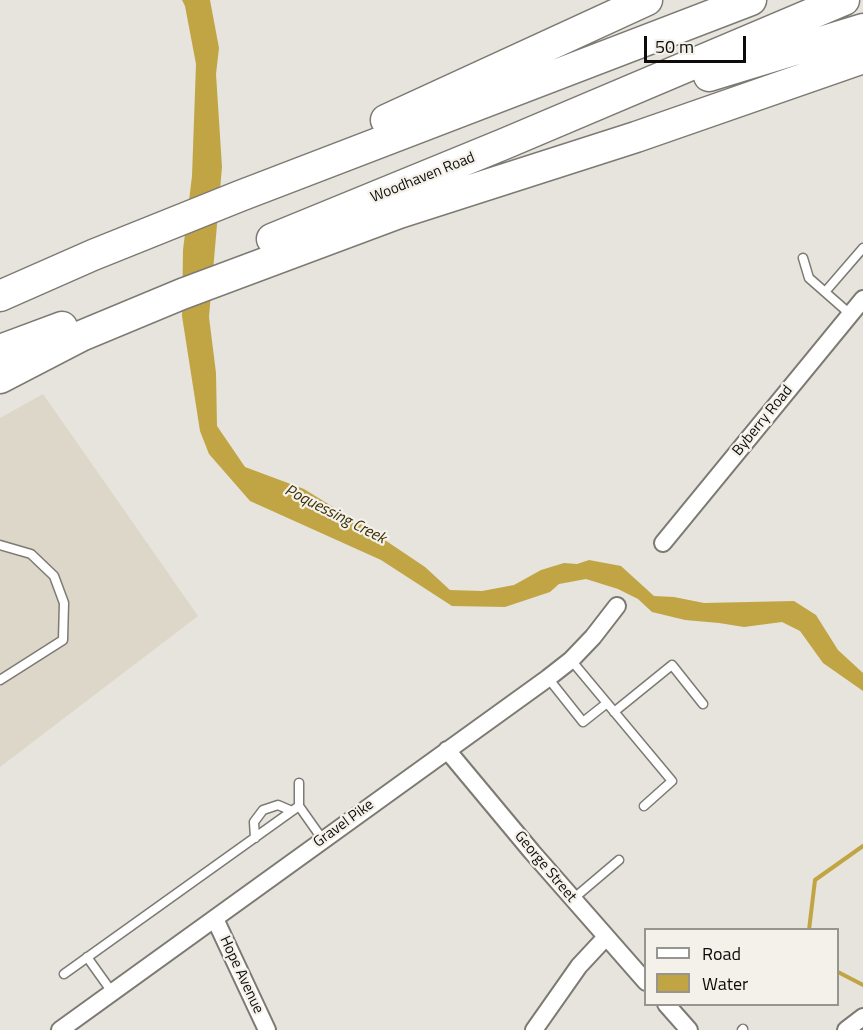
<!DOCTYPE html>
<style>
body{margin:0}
#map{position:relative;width:863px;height:1030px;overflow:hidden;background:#e6e4dc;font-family:"Titillium Web",sans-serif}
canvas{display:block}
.legend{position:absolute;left:644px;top:928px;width:195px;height:78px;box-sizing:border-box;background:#f3f1e9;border:2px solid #979590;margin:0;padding:8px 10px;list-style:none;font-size:18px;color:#0d0c0a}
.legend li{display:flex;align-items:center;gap:12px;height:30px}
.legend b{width:30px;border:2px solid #979590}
.scale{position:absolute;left:644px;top:36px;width:102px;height:27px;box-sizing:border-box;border:3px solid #0d0c0a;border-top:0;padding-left:8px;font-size:18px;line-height:21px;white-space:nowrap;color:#0d0c0a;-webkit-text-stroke:4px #f3f1e9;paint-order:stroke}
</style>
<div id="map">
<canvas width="863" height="1030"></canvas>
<ul class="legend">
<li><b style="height:8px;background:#fff"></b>Road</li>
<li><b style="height:16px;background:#c1a545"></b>Water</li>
</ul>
<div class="scale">50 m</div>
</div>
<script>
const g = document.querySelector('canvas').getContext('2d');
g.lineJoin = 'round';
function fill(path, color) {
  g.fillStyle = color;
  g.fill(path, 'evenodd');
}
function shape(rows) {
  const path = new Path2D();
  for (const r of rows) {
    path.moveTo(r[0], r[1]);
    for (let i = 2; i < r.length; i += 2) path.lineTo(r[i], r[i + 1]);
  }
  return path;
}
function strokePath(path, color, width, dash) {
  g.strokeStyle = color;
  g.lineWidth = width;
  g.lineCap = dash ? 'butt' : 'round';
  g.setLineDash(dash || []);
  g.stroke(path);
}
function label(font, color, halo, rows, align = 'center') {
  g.font = font + ' "Titillium Web",sans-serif';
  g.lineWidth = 4.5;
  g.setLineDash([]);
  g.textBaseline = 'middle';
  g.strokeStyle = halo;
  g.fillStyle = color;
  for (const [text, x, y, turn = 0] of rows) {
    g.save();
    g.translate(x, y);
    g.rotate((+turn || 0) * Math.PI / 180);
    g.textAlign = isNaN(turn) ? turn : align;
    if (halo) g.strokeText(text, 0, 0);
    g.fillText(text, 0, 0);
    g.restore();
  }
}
fill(shape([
 [43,394,198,616,0,767,0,418]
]), '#dcd7c8');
fill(shape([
 [182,0,210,0,219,48,216,74,222,167,209,317,216,373,217,426,245,467,304,489,367,528,425,567,450,590,482,591,514,585,541,570,564,563,577,564,589,560,621,566,654,596,674,597,704,603,794,601,816,615,838,650,863,673,863,691,823,663,800,631,782,622,744,627,719,623,685,620,652,612,638,599,618,589,586,579,559,584,550,592,505,607,452,606,381,560,250,501,209,454,200,431,182,316,183,250,192,176,196,64,185,6]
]), '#c1a545');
strokePath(shape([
 [809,930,815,880,863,846],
 [838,972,863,985]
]), '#c1a545', 4);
const lane = shape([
 [803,258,809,278,850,314],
 [825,292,863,248],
 [0,545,31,554,54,576,64,603,63,640,0,680],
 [571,660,672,781,644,806],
 [548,678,583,722,607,703],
 [614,712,672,665,703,704],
 [299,783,299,806],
 [255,838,254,822,263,810,278,805,292,811],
 [573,899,619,860],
 [87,957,112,992],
 [64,974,299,806,323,840],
 [742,1030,743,1029]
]);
const street = shape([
 [663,543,863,299],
 [447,750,532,852,646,982],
 [215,919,267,1030],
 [666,1004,689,1030],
 [60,1030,548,678,571,660,593,637,617,606],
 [534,1030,579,966,606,937],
 [846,1030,863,1017]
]);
const highway = shape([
 [709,76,863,29],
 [386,120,647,0],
 [272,239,504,144,844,0],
 [0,296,93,255,240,196,751,0],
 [0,350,62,327],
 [0,378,81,336,182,294,399,213,636,137,863,58]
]);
strokePath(lane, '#7c7a73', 11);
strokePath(street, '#7c7a73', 20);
strokePath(highway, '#7c7a73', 33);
strokePath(lane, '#fff', 8);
strokePath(street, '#fff', 16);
strokePath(highway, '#fff', 30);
label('15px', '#0d0c0a', '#f3f1e9', [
 ["Woodhaven Road",423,178,-22],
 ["Byberry Road",763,421,-51],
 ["Gravel Pike",344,824,-36],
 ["George Street",545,867,50],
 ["Hope Avenue",241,975,65]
]);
label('italic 16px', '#3b2f04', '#f3f1e9', [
 ["Poquessing Creek",335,515,27]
]);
</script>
